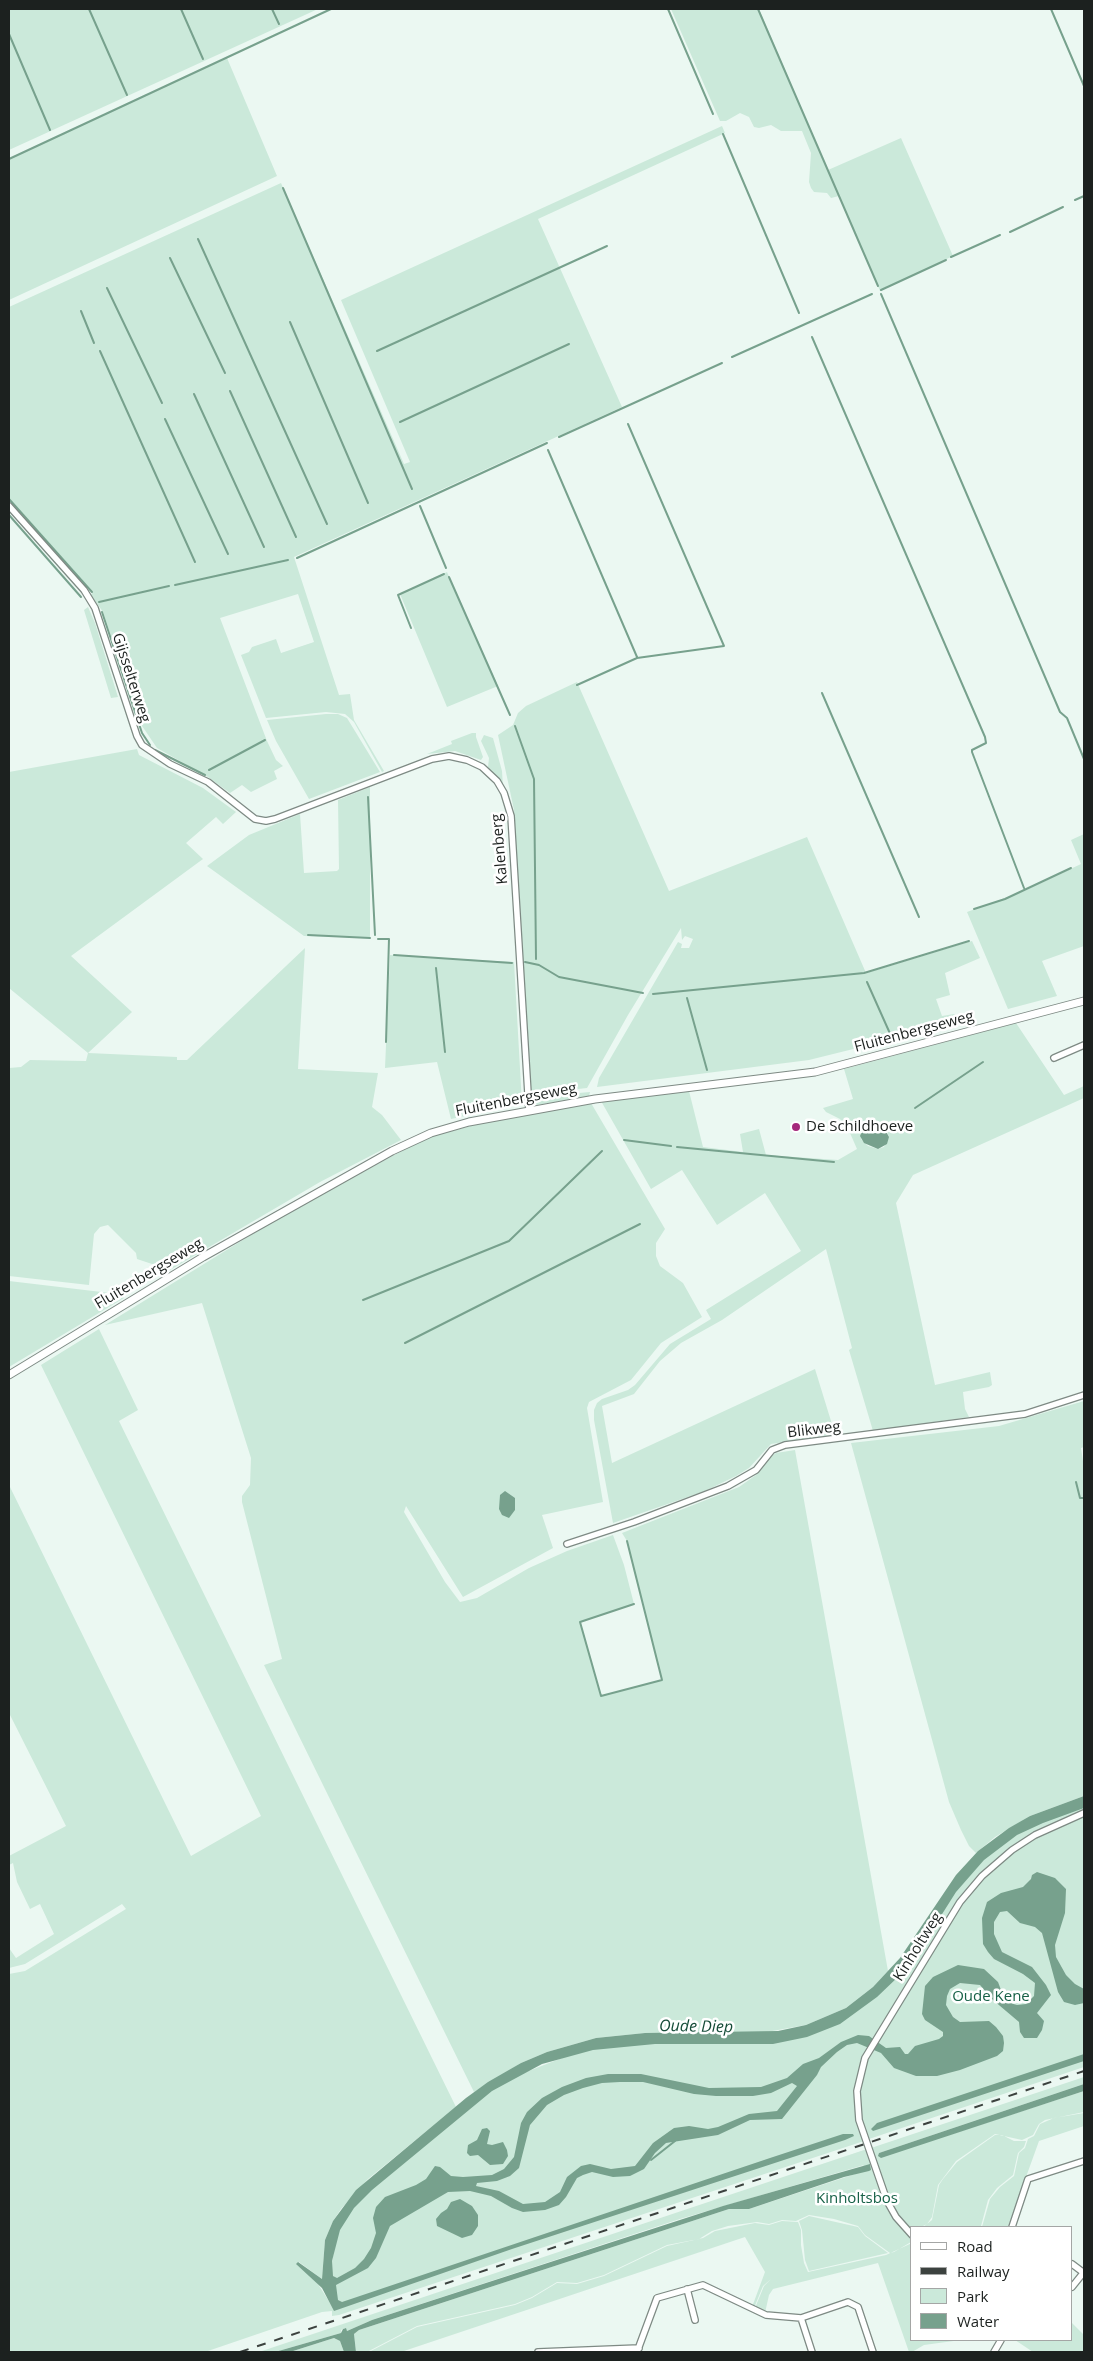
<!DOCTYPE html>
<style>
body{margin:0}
#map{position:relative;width:1093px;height:2361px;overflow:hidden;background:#ebf8f2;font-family:"Open Sans",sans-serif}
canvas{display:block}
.frame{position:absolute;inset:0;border:10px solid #1c211f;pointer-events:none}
.legend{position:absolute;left:910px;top:2226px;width:162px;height:115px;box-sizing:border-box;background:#fff;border:1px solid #a4a6a5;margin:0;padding:6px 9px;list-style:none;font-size:15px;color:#1c211f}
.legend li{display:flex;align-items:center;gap:10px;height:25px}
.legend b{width:25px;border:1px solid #a4a6a5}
</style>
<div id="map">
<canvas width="1093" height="2361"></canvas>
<div class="frame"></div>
<ul class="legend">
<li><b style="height:6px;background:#fff"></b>Road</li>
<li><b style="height:6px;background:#3c423f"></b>Railway</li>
<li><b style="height:14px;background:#cbe9da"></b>Park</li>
<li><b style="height:14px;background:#77a18d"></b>Water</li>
</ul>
</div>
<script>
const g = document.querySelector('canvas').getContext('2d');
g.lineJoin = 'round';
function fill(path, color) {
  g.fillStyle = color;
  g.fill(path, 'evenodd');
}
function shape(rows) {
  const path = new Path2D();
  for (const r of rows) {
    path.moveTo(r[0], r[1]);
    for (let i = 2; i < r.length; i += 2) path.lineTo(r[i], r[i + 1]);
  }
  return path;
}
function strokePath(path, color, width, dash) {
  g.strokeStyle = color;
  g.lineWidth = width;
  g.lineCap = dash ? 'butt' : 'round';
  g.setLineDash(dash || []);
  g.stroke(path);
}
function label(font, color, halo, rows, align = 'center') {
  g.font = font + ' "Open Sans",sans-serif';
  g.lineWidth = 5;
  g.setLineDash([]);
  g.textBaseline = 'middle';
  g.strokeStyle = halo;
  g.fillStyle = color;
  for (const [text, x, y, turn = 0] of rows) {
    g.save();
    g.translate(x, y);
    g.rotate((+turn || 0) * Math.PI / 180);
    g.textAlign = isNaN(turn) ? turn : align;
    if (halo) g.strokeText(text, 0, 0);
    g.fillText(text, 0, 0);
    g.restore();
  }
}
fill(shape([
 [9,9,318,9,9,150],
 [671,9,759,9,828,170,901,138,953,256,880,291,839,196,831,198,827,193,814,192,811,188,809,182,811,153,802,131,781,131,771,125,759,128,754,127,749,117,740,113,726,121,720,121],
 [227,58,277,176,9,300,9,159],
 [722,126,725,133,538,219,622,407,294,557,339,695,350,694,354,720,384,771,382,772,354,722,345,714,326,712,266,718,241,655,249,652,252,647,276,639,281,653,314,642,298,594,220,618,267,741,276,760,283,766,274,771,277,779,251,792,242,785,230,793,208,777,157,748,140,723,103,612,91,595,93,592,9,498,9,307,281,183,404,464,410,462,341,300],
 [447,572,498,686,447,707,400,594],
 [88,607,95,623,118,697,111,698,84,610],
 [577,682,669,891,807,837,866,973,972,941,980,958,945,973,950,995,936,999,942,1016,954,1014,959,1015,962,1022,809,1060,597,1087,599,1078,678,942,682,944,681,948,689,948,693,939,685,936,682,940,681,928,628,1015,587,1088,533,1094,530,1092,514,810,498,735,513,725,518,713,526,706],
 [326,714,338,714,347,718,380,772,309,799,276,741,267,720],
 [472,733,476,733,476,737,483,757,481,760,455,751,427,754,452,744,451,741],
 [484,735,493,738,502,771,503,787,488,767,489,758,481,741],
 [137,749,139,755,203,788,236,812,223,824,216,817,186,843,203,859,71,956,132,1012,88,1053,177,1057,177,1060,187,1060,305,948,298,1069,378,1073,372,1107,382,1115,401,1140,320,1182,170,1270,137,1259,136,1253,108,1225,100,1227,94,1234,89,1285,9,1276,9,1068,21,1067,30,1060,86,1061,88,1053,9,988,9,772],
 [370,787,370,938,304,936,207,866,249,835,300,814,304,873,337,871,339,869,338,800],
 [1084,834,1084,946,1042,961,1057,996,1008,1009,967,912,1024,891,1081,864,1071,840],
 [390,955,514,962,522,1104,451,1119,437,1062,385,1068],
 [1016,1023,1064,1095,1084,1086,1084,1098,913,1175,896,1203,935,1385,990,1372,992,1385,989,1387,963,1392,965,1409,969,1417,873,1431,849,1350,852,1348,826,1249,722,1320,681,1343,660,1361,634,1394,602,1406,612,1463,815,1369,835,1434,771,1444,749,1468,736,1476,705,1491,613,1523,594,1420,594,1410,597,1403,602,1399,628,1390,635,1385,670,1344,711,1319,706,1310,801,1251,765,1193,717,1225,682,1170,651,1189,601,1101,689,1091,703,1147,743,1152,740,1134,759,1129,766,1155,838,1160,857,1149,850,1133,840,1119,826,1112,823,1108,853,1099,844,1069],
 [874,1121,886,1129,889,1137,884,1147,878,1149,868,1146,861,1139],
 [590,1092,589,1096,537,1105,531,1099,534,1097],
 [591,1103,665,1229,656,1243,656,1256,660,1266,683,1283,702,1317,661,1343,631,1380,589,1402,587,1408,603,1502,542,1515,553,1548,463,1597,406,1506,404,1512,445,1582,460,1602,477,1598,529,1568,567,1551,613,1535,624,1565,634,1604,580,1622,601,1696,662,1680,627,1541,622,1533,739,1487,756,1475,769,1458,776,1453,795,1450,888,1971,873,1987,846,2008,806,2025,761,2033,645,2033,596,2038,547,2052,521,2063,474,2092,264,1665,282,1659,242,1502,242,1496,250,1485,251,1458,202,1303,105,1325,285,1214,426,1138,478,1124],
 [9,1281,110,1293,120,1294,124,1298,9,1367],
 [99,1329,138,1410,119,1421,456,2107,368,2179,341,2209,333,2221,325,2240,322,2279,299,2262,297,2264,316,2281,332,2306,334,2278,332,2273,332,2261,336,2242,338,2217,485,2088,585,2049,709,2036,771,2035,802,2029,833,2018,859,2003,886,1979,924,1930,954,1881,996,1840,1032,1821,1084,1799,1084,2067,869,2139,868,2136,863,2138,864,2141,339,2315,332,2316,332,2311,322,2312,205,2352,9,2352,9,1974,25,1971,126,1909,122,1904,25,1964,9,1968,9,1948,16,1958,54,1934,40,1904,30,1909,17,1882,13,1863,9,1865,9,1856,66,1826,9,1713,9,1485,191,1856,261,1816,41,1365],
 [1084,1401,1084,1447,1081,1448,1084,1468,1084,1796,1030,1816,995,1837,976,1853,969,1846,961,1830,949,1802,851,1443,999,1426],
 [1084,2077,1084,2084,879,2153,881,2157,1084,2091,1084,2112,1045,2120,1039,2124,1033,2135,1022,2140,995,2134,956,2161,938,2185,932,2217,927,2224,921,2227,912,2227,912,2232,901,2219,891,2204,871,2148],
 [1084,2113,1084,2126,1039,2141,1008,2227,982,2227,990,2199,1000,2187,1014,2176,1019,2153,1025,2148,1028,2139,1034,2136,1040,2124,1054,2118],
 [995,2135,1002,2135,1014,2141,1026,2141,1024,2147,1018,2153,1013,2175,997,2188,988,2200,981,2226,923,2227,932,2220,939,2185,943,2179,957,2162],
 [867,2149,886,2207,898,2224,912,2238,911,2242,894,2252,890,2253,865,2235,858,2226,834,2219,809,2215,796,2221,782,2220,769,2224,757,2222,728,2226,712,2231,699,2239,667,2245,604,2275,577,2283,557,2282,532,2297,515,2304,417,2326,367,2352,356,2352,354,2334,359,2330,729,2209,749,2209,855,2174,864,2165,680,2219,372,2320,347,2331,345,2328,341,2330,341,2333,275,2352,259,2352],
 [809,2216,858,2227,865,2236,888,2253,809,2271,805,2260,802,2230,799,2221],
 [782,2221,798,2222,801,2230,801,2245,804,2263,808,2272,776,2279,886,2255,912,2243,912,2340,961,2340,924,2345,912,2352,909,2352,878,2263,773,2289,769,2295,765,2313,755,2308,764,2286,771,2279,763,2286,754,2308,752,2307,765,2272,745,2237,401,2352,369,2352,417,2327,515,2305,532,2298,557,2283,577,2284,604,2276,667,2246,703,2238,715,2231,755,2223,769,2225],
 [1072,2323,1084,2335,1084,2352,1033,2352,1015,2340,1072,2340],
 [334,2338,340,2341,344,2352,290,2352]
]), '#cbe9da');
fill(shape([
 [874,1121,882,1124,889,1137,887,1144,878,1149,864,1143,860,1136,865,1124],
 [505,1491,515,1498,515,1510,509,1518,502,1515,499,1509,500,1495],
 [1084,1796,1084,1808,1043,1823,1017,1835,984,1860,956,1892,920,1949,899,1976,877,1997,840,2024,807,2037,773,2044,655,2044,593,2050,542,2064,492,2091,372,2190,354,2208,340,2230,332,2261,333,2276,337,2278,355,2268,364,2259,371,2248,376,2233,373,2218,376,2207,385,2197,416,2185,426,2179,435,2166,440,2167,451,2176,463,2177,492,2175,504,2169,514,2157,521,2123,527,2112,542,2098,562,2087,586,2078,608,2074,641,2074,709,2088,761,2087,787,2078,803,2064,819,2058,841,2042,858,2035,869,2036,886,2048,900,2047,905,2054,908,2054,915,2046,939,2039,943,2036,943,2032,925,2020,922,2014,925,1986,933,1977,958,1965,984,1969,998,1982,1004,1998,1010,2003,1017,2005,1026,2004,1034,1996,1035,1983,1023,1974,994,1959,988,1952,983,1944,982,1918,987,1902,1001,1893,1023,1887,1031,1879,1032,1875,1037,1872,1055,1878,1066,1889,1065,1913,1055,1945,1056,1957,1066,1975,1075,1984,1084,1989,1084,2003,1075,2005,1064,2002,1058,1992,1042,1933,1035,1927,1020,1923,1007,1911,1000,1912,994,1922,994,1934,1002,1952,1032,1967,1046,1985,1051,1995,1037,2013,1044,2021,1042,2030,1037,2038,1024,2038,1020,2032,1019,2022,993,2000,980,1985,960,1983,950,1989,947,1996,946,2005,953,2017,960,2022,989,2021,996,2027,1003,2036,1004,2043,1003,2051,997,2056,960,2070,937,2076,916,2076,894,2068,881,2053,857,2043,847,2045,837,2052,821,2067,817,2075,782,2119,750,2120,718,2135,666,2143,655,2153,644,2169,630,2176,613,2177,592,2172,583,2175,577,2178,566,2197,559,2205,545,2210,523,2212,512,2208,491,2196,470,2191,448,2192,390,2226,376,2258,368,2268,336,2285,338,2300,342,2302,770,2158,843,2134,853,2134,854,2136,845,2140,512,2249,334,2311,322,2288,296,2264,298,2262,322,2279,325,2240,333,2221,356,2190,466,2098,488,2082,521,2063,547,2052,596,2038,645,2033,778,2031,806,2025,846,2008,873,1987,900,1958,956,1875,978,1851,1009,1828,1030,1816],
 [620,2082,643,2082,694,2094,716,2096,753,2096,771,2093,792,2083,797,2086,777,2111,749,2114,718,2127,708,2129,689,2126,674,2128,653,2143,635,2166,611,2169,590,2164,581,2166,567,2177,560,2192,545,2202,523,2204,499,2191,476,2186,477,2183,497,2181,510,2176,519,2168,530,2125,547,2105,564,2095,583,2088,602,2083],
 [1084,2054,1084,2061,873,2131,871,2129,877,2123],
 [1084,2084,1084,2091,881,2158,878,2156,879,2153],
 [487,2128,490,2131,487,2144,492,2145,503,2142,507,2150,508,2156,503,2164,490,2165,478,2155,470,2156,467,2153,468,2145,477,2140,482,2129],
 [870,2164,871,2170,869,2171,844,2177,749,2209,729,2209,359,2330,354,2334,356,2352,344,2352,340,2341,334,2338,290,2352,275,2352,341,2333,343,2329,346,2328,347,2331,372,2320,723,2206],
 [460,2199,472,2206,478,2215,478,2226,472,2235,462,2238,437,2226,436,2219,441,2213,447,2209,451,2202]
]), '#77a18d');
strokePath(shape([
 [89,9,127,95],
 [181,9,203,59],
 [272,9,279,24],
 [668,9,713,114],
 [758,9,878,286],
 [1051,9,1084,86],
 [9,34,50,130],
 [723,134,799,313],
 [9,159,331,9],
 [283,188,412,489],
 [1075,200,1084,196],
 [1010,232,1063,207],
 [198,239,327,524],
 [951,257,1000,235],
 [170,258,225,373],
 [107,288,162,403],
 [881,290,946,260],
 [881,294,1060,712,1067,718,1084,759],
 [81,311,94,343],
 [290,322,368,503],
 [812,337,985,737,986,743,972,750,972,752,1024,888],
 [100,351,195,562],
 [377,351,607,246],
 [732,357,872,294],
 [230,391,296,537],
 [194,394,264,547],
 [165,419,228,554],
 [400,422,569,344],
 [559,437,722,363],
 [548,450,637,657],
 [9,499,92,592],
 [420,506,446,568],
 [9,515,81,597],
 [297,558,547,443],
 [449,577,510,715],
 [175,585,288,560],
 [99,602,169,586],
 [102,612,142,733,150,745],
 [411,628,398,595,444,574],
 [577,685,637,658,724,646,628,424],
 [822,693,919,917],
 [515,726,534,779,536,959],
 [155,750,205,775],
 [209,770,265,740],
 [368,797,375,935],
 [974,909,1005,899,1071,868],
 [308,935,370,938],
 [378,939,389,939,386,1042],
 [394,955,512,963],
 [525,962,539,965,559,977,643,993],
 [436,968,445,1052],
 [867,982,892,1038],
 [653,994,864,973,969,941],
 [687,998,707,1070],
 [915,1108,983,1062],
 [624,1140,671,1146],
 [677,1147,834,1162],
 [363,1300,509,1241,602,1151],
 [405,1343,640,1224],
 [1076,1482,1080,1498,1084,1498],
 [627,1541,662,1680,601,1696,580,1622,634,1604],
 [651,2160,675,2141]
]), '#77a18d', 2);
const minor = shape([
 [9,506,84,590,95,608,137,736,142,745,170,764,208,782,255,819,266,821,275,819,432,759,449,756,467,760,482,767,497,781,504,793,511,816,529,1110],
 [1054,1058,1084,1045],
 [567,1544,634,1522,728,1486,756,1470,772,1450,785,1445,1025,1414,1084,1395],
 [1012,2227,1028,2179,1084,2161],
 [912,2235,896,2217,887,2201,859,2120,857,2091,865,2058,960,1902,982,1876,1012,1850,1035,1835,1084,1813],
 [1072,2264,1084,2273],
 [1072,2287,1084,2272],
 [687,2289,695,2320],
 [801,2318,812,2352],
 [538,2352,639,2348],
 [637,2352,657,2298,703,2285,766,2315,801,2318,848,2302,858,2307,873,2352],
 [994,2352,1001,2340]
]);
const tertiary = shape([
 [9,1375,203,1257,392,1151,431,1133,469,1122,595,1099,815,1072,1084,1001]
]);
strokePath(minor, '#7e8a84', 8);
strokePath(tertiary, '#7e8a84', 9);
strokePath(minor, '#fff', 5.5);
strokePath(tertiary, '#fff', 7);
strokePath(shape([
 [240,2352,1084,2071]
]), '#3c423f', 2, [9, 9]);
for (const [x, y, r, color] of [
 [796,1127,5,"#a5297c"]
]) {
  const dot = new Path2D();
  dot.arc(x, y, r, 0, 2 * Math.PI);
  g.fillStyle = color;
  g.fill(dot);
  strokePath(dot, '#fff', 2);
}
label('15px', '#1c211f', '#fff', [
 ["Gijsselterweg",131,678,72],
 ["Kalenberg",500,849,-95],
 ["Fluitenbergseweg",914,1032,-15],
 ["Fluitenbergseweg",516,1100,-11],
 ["Fluitenbergseweg",149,1274,-31],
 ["Blikweg",814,1430,-7],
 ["Kinholtweg",918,1947,-58]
]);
label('15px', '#1c211f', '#fff', [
 ["De Schildhoeve",806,1127]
], 'left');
label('15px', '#186248', '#fff', [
 ["Oude Kene",991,1997],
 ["Kinholtsbos",857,2199]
]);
label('italic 16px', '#144b37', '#fff', [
 ["Oude Diep",696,2027,1]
]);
</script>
